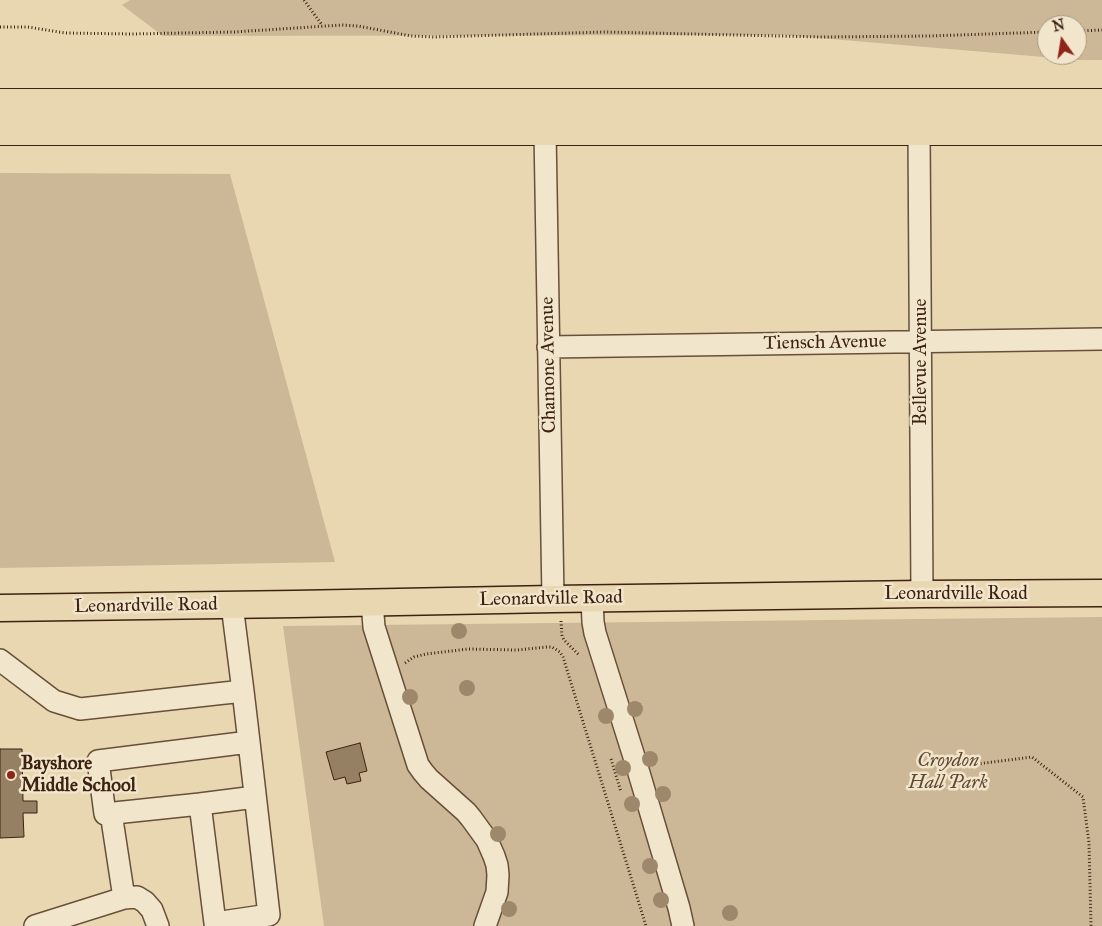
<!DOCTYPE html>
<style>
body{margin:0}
#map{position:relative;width:1102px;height:926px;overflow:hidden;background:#e9d7b1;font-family:"IM FELL Great Primer",serif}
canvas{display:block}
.north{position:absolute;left:1037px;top:15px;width:50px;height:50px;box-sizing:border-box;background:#f1e5cc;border:1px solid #a99781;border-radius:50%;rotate:347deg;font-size:14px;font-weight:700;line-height:20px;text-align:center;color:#3d2211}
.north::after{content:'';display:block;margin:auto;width:18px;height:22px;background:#8f2418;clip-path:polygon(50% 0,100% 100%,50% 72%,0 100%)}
</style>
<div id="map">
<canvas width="1102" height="926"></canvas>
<div class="north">N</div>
</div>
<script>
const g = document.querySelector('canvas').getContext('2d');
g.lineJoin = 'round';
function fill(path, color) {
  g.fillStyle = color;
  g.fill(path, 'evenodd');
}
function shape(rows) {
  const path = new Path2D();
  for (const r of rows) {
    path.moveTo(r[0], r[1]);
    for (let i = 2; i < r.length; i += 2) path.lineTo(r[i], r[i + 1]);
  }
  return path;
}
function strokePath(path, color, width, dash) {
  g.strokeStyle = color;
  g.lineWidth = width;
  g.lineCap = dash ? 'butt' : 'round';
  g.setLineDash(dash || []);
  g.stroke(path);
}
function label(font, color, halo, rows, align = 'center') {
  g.font = font + ' "IM FELL Great Primer",serif';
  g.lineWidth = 5;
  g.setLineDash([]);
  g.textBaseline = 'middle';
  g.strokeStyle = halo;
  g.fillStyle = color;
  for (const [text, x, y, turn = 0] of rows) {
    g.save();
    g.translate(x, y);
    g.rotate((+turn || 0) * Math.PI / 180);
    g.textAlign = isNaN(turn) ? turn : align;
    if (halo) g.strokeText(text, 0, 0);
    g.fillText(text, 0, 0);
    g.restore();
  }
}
fill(shape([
 [130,0,1102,0,1102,60,1079,60,784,35,163,36,122,5],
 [1047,25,1077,25,1077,55,1047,55],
 [0,173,230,174,335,562,0,568],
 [1102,617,1102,926,324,926,283,626]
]), '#ccb896');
const building = shape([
 [360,743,367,771,359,773,361,781,347,784,345,777,334,780,326,752,360,743],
 [0,749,22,749,23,801,37,801,37,813,23,813,24,837,0,838,0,749]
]);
fill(building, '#968064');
strokePath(building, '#3d2211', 1);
const minor = shape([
 [545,131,553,599],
 [919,131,922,594],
 [548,347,1102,339],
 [592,598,593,622,595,633,636,763,679,908,683,926],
 [372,602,374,627,418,765,423,772,429,779,466,812,471,818,487,840,494,856,497,865,498,875,497,892,485,926],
 [0,660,54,701,80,709,243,691,232,605],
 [243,691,249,742,269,915,215,923,200,804,255,797],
 [200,804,105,814,98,761,249,742],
 [111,813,124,898],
 [35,926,124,898,137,897,145,902,152,910,158,926]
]);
const major = shape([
 [0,608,295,604,553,599,922,594,1102,593]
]);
const highway = shape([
 [0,103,1102,103],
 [0,131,1102,131]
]);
strokePath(minor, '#684f39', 24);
strokePath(major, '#3d2211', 29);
strokePath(highway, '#3d2211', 30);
strokePath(shape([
 [304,0,322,25],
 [0,27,28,27,65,33,132,34,234,32,342,25,358,26,411,36,435,37,605,32,822,37,929,36,1047,32],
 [1077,31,1102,30],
 [561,621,562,636,564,640,579,655],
 [405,663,414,657,426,654,468,649,517,650,547,647,552,647,560,652,563,657,646,926],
 [611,759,621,792],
 [977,764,1032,757,1083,797,1089,843,1091,926]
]), '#3d2211', 3, [1, 2.5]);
strokePath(minor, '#f1e5cc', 21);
strokePath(major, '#e9d7b1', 26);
strokePath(highway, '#e9d7b1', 28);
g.fillStyle = '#9e886b';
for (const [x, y] of [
 [459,631],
 [467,688],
 [410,697],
 [635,709],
 [606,716],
 [650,759],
 [623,768],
 [663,794],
 [632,804],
 [498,834],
 [650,866],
 [661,900],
 [509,909],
 [730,913]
]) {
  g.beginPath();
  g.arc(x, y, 8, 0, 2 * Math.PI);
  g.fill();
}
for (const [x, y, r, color] of [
 [11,775,5,"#8f2418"]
]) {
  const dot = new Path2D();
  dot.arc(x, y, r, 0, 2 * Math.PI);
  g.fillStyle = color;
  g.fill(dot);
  strokePath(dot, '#f1e5cc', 2);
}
label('19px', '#3d2211', '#f1e5cc', [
 ["Tiensch Avenue",825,343,-1],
 ["Bellevue Avenue",921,362,-90],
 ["Chamone Avenue",549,365,-91],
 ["Leonardville Road",956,594],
 ["Leonardville Road",551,599,-1],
 ["Leonardville Road",146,606,-1]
]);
label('italic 19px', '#614832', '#f1e5cc', [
 ["Croydon",948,761],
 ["Hall Park",948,783]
]);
label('bold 19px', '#3d2211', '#f1e5cc', [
 ["Bayshore",21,764],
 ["Middle School",21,786]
], 'left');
</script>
